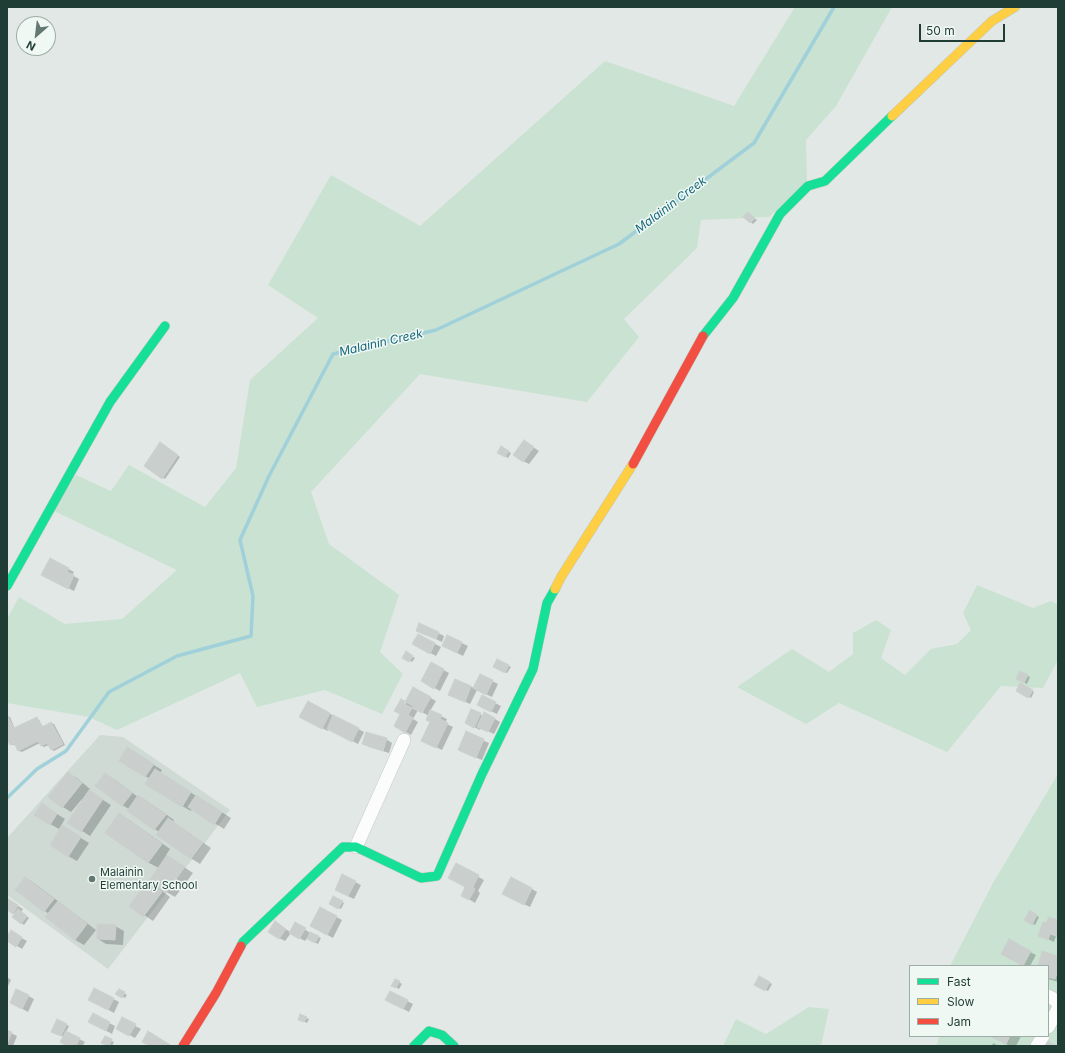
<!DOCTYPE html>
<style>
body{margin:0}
#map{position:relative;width:1065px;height:1053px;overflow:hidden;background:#e2e8e5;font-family:Inter,sans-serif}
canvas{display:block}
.frame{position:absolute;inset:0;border:8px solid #1f3c35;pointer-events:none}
.legend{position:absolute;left:909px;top:965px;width:140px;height:72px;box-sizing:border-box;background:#f0f8f4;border:1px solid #9cada8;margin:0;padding:5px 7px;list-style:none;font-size:12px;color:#1f3c35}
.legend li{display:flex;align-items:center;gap:8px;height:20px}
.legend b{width:20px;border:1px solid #9cada8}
.north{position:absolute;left:16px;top:16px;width:40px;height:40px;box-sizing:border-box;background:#f0f8f4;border:1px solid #9cada8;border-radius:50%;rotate:208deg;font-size:11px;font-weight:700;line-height:16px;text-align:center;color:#1f3c35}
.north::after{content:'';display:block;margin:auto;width:14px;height:18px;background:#637873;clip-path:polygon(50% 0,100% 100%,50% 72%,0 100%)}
.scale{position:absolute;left:919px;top:24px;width:86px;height:18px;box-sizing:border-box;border:2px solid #1f3c35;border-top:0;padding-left:5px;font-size:12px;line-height:14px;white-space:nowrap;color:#1f3c35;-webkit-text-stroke:3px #f0f8f4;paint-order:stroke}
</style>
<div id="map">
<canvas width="1065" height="1053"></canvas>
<div class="frame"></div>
<ul class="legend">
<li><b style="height:5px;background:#16e098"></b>Fast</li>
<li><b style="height:5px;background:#ffcf43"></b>Slow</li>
<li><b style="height:5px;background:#f24e42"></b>Jam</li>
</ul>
<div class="north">N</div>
<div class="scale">50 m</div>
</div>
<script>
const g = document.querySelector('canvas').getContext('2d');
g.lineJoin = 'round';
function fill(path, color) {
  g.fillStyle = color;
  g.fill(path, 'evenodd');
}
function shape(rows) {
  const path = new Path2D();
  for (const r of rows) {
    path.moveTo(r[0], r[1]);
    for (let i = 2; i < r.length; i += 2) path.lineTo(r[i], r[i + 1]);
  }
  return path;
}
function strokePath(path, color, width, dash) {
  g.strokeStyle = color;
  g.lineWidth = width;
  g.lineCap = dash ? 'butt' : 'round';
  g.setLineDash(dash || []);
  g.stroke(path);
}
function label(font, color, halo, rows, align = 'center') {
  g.font = font + ' Inter,sans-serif';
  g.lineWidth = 3;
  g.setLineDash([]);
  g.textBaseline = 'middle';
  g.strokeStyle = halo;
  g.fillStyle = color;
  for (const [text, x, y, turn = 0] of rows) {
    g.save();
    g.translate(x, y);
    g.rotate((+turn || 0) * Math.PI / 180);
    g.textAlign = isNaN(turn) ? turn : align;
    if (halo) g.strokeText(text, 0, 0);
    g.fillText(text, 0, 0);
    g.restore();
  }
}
fill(shape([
 [100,735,123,737,230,810,108,969,7,895,7,838]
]), '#cfdad5');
fill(shape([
 [795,7,892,7,836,106,806,140,807,181,769,217,701,220,697,248,624,319,639,337,587,402,420,374,311,492,329,544,399,595,380,652,403,674,382,714,325,690,257,707,240,673,117,730,89,717,7,703,7,619,19,597,65,624,122,619,177,570,52,510,76,475,111,491,129,465,205,507,236,468,250,380,318,318,268,285,331,175,420,226,605,61,734,106],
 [977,585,1033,608,1051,601,1058,605,1058,660,1043,688,1001,686,947,752,839,703,806,724,737,687,792,649,829,672,853,654,853,633,876,620,891,630,881,658,905,675,931,649,957,644,971,630,963,613],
 [1058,774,1058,1046,936,1046,940,1036,1048,1036,1048,966,950,966,993,883],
 [809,1007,829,1009,821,1046,723,1046,736,1019,766,1034]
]), '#cae2d2');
fill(shape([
 [750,215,757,220,753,224,745,217],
 [160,444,180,457,165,479,145,466],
 [530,445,539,451,529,464,523,461],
 [501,448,511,453,508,458,499,452],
 [50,559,74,572,72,575,79,579,74,591,48,578],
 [423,633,438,633,444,636,442,642],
 [418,635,441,647,436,656,419,647],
 [447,636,468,646,463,656,443,646],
 [406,653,415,658,412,662,404,657],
 [497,660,511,667,507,673,494,666],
 [431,663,449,673,440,691,422,681],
 [1020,672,1030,677,1027,684,1017,679],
 [480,675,498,684,492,697,477,690,470,704,450,695,456,680,474,688],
 [1020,684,1034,692,1031,698,1017,690],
 [413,688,436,701,430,711,447,719,445,723,453,727,442,750,428,743,431,722,429,716,418,710,413,719,418,722,411,735,395,726],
 [308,702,364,732,358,744,329,729,328,731,306,720],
 [495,703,501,706,497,714,484,708],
 [472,710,483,716,495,719,500,722,494,734,481,728,480,730,472,726],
 [7,716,10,717,15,729,37,718,39,720,43,727,51,723,54,724,65,745,54,751,51,749,49,745,44,747,42,746,40,743,22,752,19,751,16,744,13,745,11,744,7,737],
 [466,733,489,743,482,760,465,753],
 [386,739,392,743,389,753,369,747,363,744],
 [136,754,162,770,160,773,231,818,224,829,192,809,191,811,182,806,150,779,121,760],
 [68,773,77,778,90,789,89,791,111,805,90,836,68,822,84,800,82,799,71,812,63,807,49,796],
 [105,774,114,779,138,797,139,796,147,801,174,820,173,822,211,848,200,864,192,859,158,834,159,832,128,810,129,809,122,805],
 [51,810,65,819,59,829,50,824],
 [119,814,128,819,170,849,166,855,193,873,175,897,163,890,162,891,170,897,153,921,131,906,159,868,149,863,106,833],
 [71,832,89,843,77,861,68,856],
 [457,865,484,880,478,891,480,893,475,903,462,895,466,887],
 [26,878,34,883,96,930,84,945,75,940,49,914,17,890],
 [355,882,361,885,354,899,341,893],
 [532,889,537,892,530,907,509,897],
 [334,897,344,903,341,909,330,903],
 [7,899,23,909,21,912,29,918,24,925,14,917,16,914,7,909],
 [320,908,342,920,333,938,311,926],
 [1030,912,1039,917,1035,925,1025,920],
 [1058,921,1058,937,1056,936,1054,942,1039,935,1047,925],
 [296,923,310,933,321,938,318,944,307,938,305,941,291,933,285,941,279,938,281,926,290,932],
 [115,926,124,931,123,945,106,944,98,939],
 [11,932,27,941,22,949,7,940],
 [1009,941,1036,955,1030,966,1025,966,1002,954],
 [1058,957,1058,982,1048,979,1048,966,1039,966],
 [7,977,11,980,7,988],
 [759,977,772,984,768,991,755,984],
 [396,980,402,984,399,989,393,986],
 [95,989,119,1002,114,1013,89,999],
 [17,990,34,999,28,1012,17,1006],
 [119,990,127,995,125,998,117,994],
 [407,1001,413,1004,409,1012,392,1003],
 [94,1015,115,1026,112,1034,90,1022],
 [306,1018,309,1019,307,1023,301,1020],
 [122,1019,141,1029,135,1038,117,1028],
 [58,1021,69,1026,66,1032,85,1042,83,1045,85,1046,68,1046,64,1037,53,1032],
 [7,1031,17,1036,13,1046,7,1046],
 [990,1036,1021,1036,1016,1046,1010,1046],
 [105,1037,114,1042,112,1046,110,1046,103,1042],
 [993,1043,999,1046,992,1046]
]), '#0003');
strokePath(shape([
 [7,798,37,769,66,751,109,692,177,656,251,636,253,596,240,540,269,476,333,354,436,330,619,244,754,143,834,7]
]), '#a0d0d9', 3.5);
const building = shape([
 [748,212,755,218,750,223,743,217,748,212],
 [524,440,534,447,523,462,513,455,524,440],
 [160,442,178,455,162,479,144,466,160,442],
 [501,446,509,451,505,457,497,453,501,446],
 [50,558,69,568,67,572,74,575,68,589,41,575,50,558],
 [419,623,439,632,436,639,416,631,419,623],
 [418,634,435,643,430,654,412,644,418,634],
 [447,635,462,642,457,653,442,646,447,635],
 [406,651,413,656,409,662,402,658,406,651],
 [497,659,509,665,505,673,493,667,497,659],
 [431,662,444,669,434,689,421,681,431,662],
 [1020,671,1028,675,1024,683,1016,679,1020,671],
 [480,674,493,680,486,695,473,688,480,674],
 [455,679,471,686,465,702,448,695,455,679],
 [1020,683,1033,690,1028,698,1016,691,1020,683],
 [413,687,431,697,422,713,404,704,413,687],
 [482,695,496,702,491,712,477,705,482,695],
 [401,699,413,706,408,715,413,718,405,733,394,726,400,714,394,711,401,699],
 [308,701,330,713,322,729,299,717,308,701],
 [471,709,481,713,474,728,465,723,471,709],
 [430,710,442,715,440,719,448,723,436,748,421,741,430,722,426,720,430,710],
 [484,712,495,718,488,732,477,727,484,712],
 [7,715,14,728,37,717,42,727,51,722,63,744,51,750,47,743,41,746,38,741,18,751,14,743,10,745,7,739,7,715],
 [333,715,359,728,352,742,327,729,333,715],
 [466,731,484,739,476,758,458,750,466,731],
 [366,732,387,738,383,751,362,744,366,732],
 [127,747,154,764,145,777,119,761,127,747],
 [155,769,191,792,182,807,145,784,155,769],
 [68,772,82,783,62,808,48,797,68,772],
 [105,773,132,793,122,806,95,786,105,773],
 [89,790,103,799,81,832,67,823,89,790],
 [138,795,166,815,154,830,127,811,138,795],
 [196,795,222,812,214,825,188,807,196,795],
 [42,803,57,814,50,825,34,815,42,803],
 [119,813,162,844,148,863,105,833,119,813],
 [168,818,203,843,191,859,156,835,168,818],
 [62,825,81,837,68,857,50,845,62,825],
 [167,855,185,867,166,893,149,881,167,855],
 [456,863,479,875,473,887,475,889,469,900,461,896,465,887,448,878,456,863],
 [342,874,356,881,348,896,335,890,342,874],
 [25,877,54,899,44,912,15,890,25,877],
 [511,877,532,888,524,905,502,894,511,877],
 [148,881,162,892,143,917,129,906,148,881],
 [333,896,343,901,338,909,329,904,333,896],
 [7,898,18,905,13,914,7,910,7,898],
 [58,901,87,924,75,940,45,917,58,901],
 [320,907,337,916,327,935,310,926,320,907],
 [18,909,27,916,21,924,12,917,18,909],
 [1030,910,1037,915,1032,925,1024,920,1030,910],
 [1049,917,1058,920,1058,931,1056,936,1050,934,1048,940,1038,936,1043,922,1046,923,1049,917],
 [275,921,286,929,279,939,268,932,275,921],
 [295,922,306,928,299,939,289,933,295,922],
 [97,924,116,925,115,940,97,939,97,924],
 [11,930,22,937,16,947,7,941,7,936,11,930],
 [310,932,319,936,315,943,307,939,310,932],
 [1009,939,1031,951,1023,966,1001,954,1009,939],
 [1042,951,1058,956,1058,970,1055,979,1048,977,1048,966,1038,966,1042,951],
 [759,976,770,982,765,991,754,985,759,976],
 [395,979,400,981,396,988,391,986,395,979],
 [94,988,114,998,108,1010,88,1000,94,988],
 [16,989,29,995,22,1009,10,1003,16,989],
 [119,989,125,992,122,998,115,994,119,989],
 [390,991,408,1000,403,1009,385,1000,390,991],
 [93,1013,110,1022,106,1031,88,1022,93,1013],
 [300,1014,307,1017,304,1022,298,1020,300,1014],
 [122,1017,136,1024,129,1036,116,1029,122,1017],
 [57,1019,67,1024,61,1036,51,1032,57,1019],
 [7,1030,12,1032,7,1044,7,1030],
 [66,1031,80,1038,76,1046,67,1046,60,1042,66,1031],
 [148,1031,172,1046,150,1046,142,1042,148,1031],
 [105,1036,112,1039,109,1046,101,1043,105,1036],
 [989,1036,1010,1036,1006,1044,989,1036],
 [1044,1039,1056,1046,1040,1046,1044,1039]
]);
fill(building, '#cacfcd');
strokePath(building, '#cbd1ce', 1);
const street = shape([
 [356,847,404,740],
 [1048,996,1052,998,1057,1002,1058,1004],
 [1048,1027,1058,1009],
 [1037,1046,1043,1036]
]);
const fast = shape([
 [703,336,733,298,780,214,808,186,825,181,892,116],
 [7,586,110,402,165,326],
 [241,946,243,942,343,847,356,847,421,878,437,876,482,774,533,669,547,603,555,589],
 [414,1046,429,1031,442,1035,454,1046]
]);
const slow = shape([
 [892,116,992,21,1015,7],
 [555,589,561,577,633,464]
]);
const jam = shape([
 [633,464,703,336],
 [183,1046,216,993,241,946]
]);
strokePath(street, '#bfc5c2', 14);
strokePath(fast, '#bec6c3', 10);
strokePath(slow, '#bec6c3', 10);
strokePath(jam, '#bec6c3', 10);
strokePath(street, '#fbfcfb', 13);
strokePath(fast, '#16e098', 9);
strokePath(slow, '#ffcf43', 9);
strokePath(jam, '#f24e42', 9);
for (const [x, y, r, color] of [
 [92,879,4,"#637873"]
]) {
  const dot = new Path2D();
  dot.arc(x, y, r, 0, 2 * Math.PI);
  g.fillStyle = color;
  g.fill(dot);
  strokePath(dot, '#f0f8f4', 1.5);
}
label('11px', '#1f3c35', '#f0f8f4', [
 ["Malainin",100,873],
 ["Elementary School",100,886]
], 'left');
label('italic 12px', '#16687b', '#f0f8f4', [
 ["Malainin Creek",671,205,-37],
 ["Malainin Creek",381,343,-13]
]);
</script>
